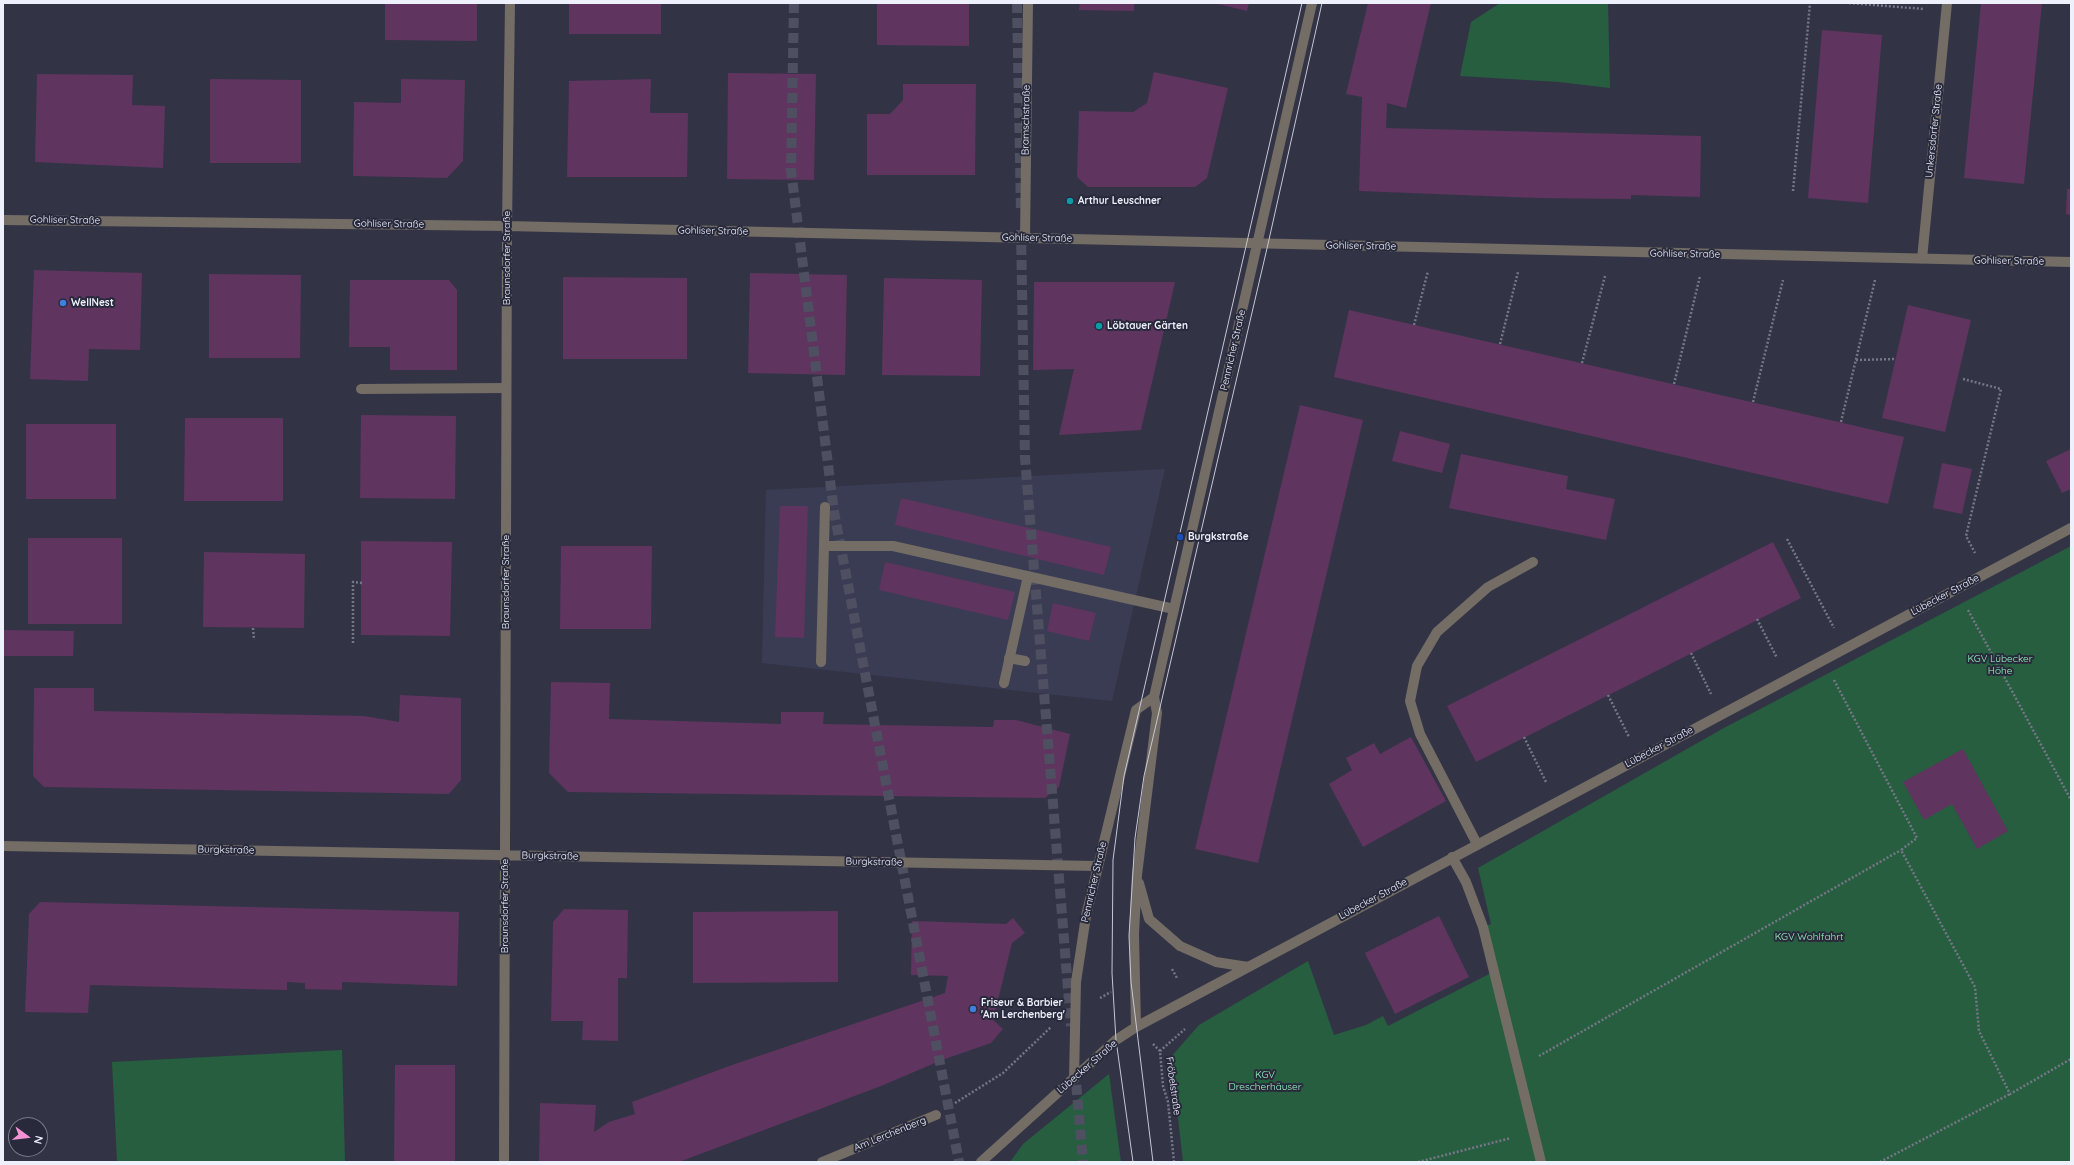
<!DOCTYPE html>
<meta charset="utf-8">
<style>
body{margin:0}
#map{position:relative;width:2074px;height:1165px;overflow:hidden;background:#323446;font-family:Quicksand,sans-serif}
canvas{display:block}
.frame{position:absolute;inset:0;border:4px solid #eef0fc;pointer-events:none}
.north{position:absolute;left:8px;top:1117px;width:40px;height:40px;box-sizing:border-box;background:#282a3c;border:1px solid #777989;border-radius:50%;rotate:105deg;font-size:11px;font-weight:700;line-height:16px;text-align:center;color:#eef0fc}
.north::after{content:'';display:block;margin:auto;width:14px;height:18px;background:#f391d5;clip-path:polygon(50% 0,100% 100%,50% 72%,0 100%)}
</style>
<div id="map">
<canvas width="2074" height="1165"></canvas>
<div class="frame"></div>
<div class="north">N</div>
</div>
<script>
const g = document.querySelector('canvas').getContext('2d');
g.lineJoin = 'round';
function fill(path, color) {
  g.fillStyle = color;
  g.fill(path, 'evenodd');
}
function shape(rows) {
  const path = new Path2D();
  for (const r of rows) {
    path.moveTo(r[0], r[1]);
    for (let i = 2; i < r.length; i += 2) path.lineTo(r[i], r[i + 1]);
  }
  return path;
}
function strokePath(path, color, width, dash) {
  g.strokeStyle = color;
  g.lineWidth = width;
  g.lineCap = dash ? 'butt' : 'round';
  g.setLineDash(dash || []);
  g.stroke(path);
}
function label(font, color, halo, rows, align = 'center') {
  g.font = font + ' Quicksand,sans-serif';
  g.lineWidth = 4;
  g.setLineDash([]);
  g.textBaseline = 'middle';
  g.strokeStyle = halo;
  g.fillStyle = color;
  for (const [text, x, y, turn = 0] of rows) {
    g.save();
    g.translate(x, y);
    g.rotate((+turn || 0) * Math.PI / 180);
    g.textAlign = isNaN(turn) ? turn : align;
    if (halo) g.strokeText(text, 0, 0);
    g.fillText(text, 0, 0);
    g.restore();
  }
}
fill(shape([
 [1165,469,1112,701,762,663,766,490]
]), '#3a3c54');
fill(shape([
 [1500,3,1608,3,1610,88,1559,82,1460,76,1471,22],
 [2071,546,2071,1162,1183,1162,1171,1057,1199,1025,1308,961,1334,1035,1366,1025,1383,1016,1388,1026,1491,973,1480,928,1491,924,1478,868,1722,729],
 [342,1050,345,1162,117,1162,112,1062],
 [1109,1074,1121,1162,1010,1162,1023,1144]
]), '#265e3f');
fill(shape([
 [385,3,477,3,477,41,385,40],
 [569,3,661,3,661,34,569,34],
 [877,3,969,3,969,46,877,45],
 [1080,3,1134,3,1134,11,1079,10],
 [1214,3,1249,3,1247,11],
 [1368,3,1431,3,1406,108,1387,103,1386,128,1701,136,1700,197,1631,195,1631,199,1537,198,1359,191,1362,97,1346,94],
 [1981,3,2042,3,2024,184,1964,178],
 [1822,30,1882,35,1868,203,1808,198],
 [1154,72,1228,88,1207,178,1195,187,1088,187,1077,177,1079,111,1133,112,1147,103],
 [728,73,816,74,814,180,727,179],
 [37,74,133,75,132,105,165,106,163,168,35,162],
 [210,79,301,80,301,163,210,163],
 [401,79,465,80,463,161,447,178,353,176,354,102,401,103],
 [651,79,650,113,688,113,687,177,567,177,569,81],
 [903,84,976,84,975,175,867,175,867,114,890,114,903,100],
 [2067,189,2071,189,2071,215,2066,214],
 [34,270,142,273,140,350,89,349,88,381,30,379],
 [750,273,847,275,845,375,748,373],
 [209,274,301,275,300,358,209,358],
 [563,277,687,278,687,359,563,359],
 [884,278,982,280,980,376,882,375],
 [350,280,449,280,457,290,457,370,390,370,390,347,349,347],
 [1034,282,1175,282,1141,430,1059,435,1074,369,1033,370],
 [1908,305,1971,320,1945,432,1882,418],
 [1349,310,1904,437,1888,504,1334,377],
 [1300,405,1363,420,1258,863,1195,849],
 [361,415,456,416,455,499,360,498],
 [185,418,283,418,283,501,184,501],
 [26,424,116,424,116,499,26,499],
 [1400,431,1450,444,1442,473,1392,461],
 [2071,449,2071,489,2062,493,2046,461],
 [1461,454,1568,476,1566,489,1615,499,1606,540,1449,508],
 [1942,463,1972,469,1962,514,1933,508],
 [901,498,1111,547,1104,575,895,525],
 [780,506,808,506,804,638,775,637],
 [28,538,122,538,122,624,28,624],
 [361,541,452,542,450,636,361,635],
 [1773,542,1801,598,1476,762,1447,706],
 [561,546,652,546,651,629,560,629],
 [204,552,305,554,304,628,203,627],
 [885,562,1015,592,1008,620,879,590],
 [1053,603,1096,613,1089,641,1047,631],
 [3,630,74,631,73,656,3,656],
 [551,682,610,683,609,719,781,724,781,712,824,712,823,724,993,727,994,720,1016,720,1070,734,1059,787,1045,798,568,792,549,773],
 [34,688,94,688,94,711,364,716,399,722,400,695,461,698,461,780,449,794,44,787,33,776],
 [1411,737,1446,801,1363,847,1329,784,1352,770,1346,758,1374,743,1380,754],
 [1963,749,2008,831,1977,849,1952,804,1924,820,1903,782],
 [40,902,459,912,457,986,342,982,342,990,305,989,305,983,287,982,287,990,90,985,88,1013,25,1012,29,914],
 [564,909,628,910,627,978,618,978,618,1041,582,1040,583,1021,551,1021,553,922],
 [838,911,838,982,693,983,693,912],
 [1439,916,1469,977,1395,1014,1365,953],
 [1013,918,1025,933,1012,943,993,1020,1003,1029,991,1043,942,1060,881,1086,679,1162,539,1162,540,1103,596,1105,594,1132,609,1122,635,1114,632,1102,732,1065,945,993,948,976,911,975,912,921,1006,924],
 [395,1065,455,1065,455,1162,394,1162]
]), '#5f345f');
strokePath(shape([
 [794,3,791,170,834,512,959,1162],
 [1017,3,1021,212],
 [1021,230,1025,458,1071,1026],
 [1075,1070,1083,1162]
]), '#4e5061', 10, [10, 5]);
strokePath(shape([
 [1849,3,1924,9],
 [1793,191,1810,3],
 [1414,325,1428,271],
 [1500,344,1518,272],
 [1856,360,1896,359],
 [1582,363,1605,276],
 [1963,379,2001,389,1966,536,1975,553],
 [1674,384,1700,276],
 [1753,402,1783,280],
 [1841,422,1875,280],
 [1787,539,1834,628],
 [1968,610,2071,800],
 [1757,619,1777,658],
 [253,628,254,640],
 [353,643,353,582,362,583],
 [1691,653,1711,694],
 [1834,680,1917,838,1901,850,1975,987,1979,1031,2010,1094,2071,1059],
 [1608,695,1629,737],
 [1524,737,1546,782],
 [1172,969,1177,978],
 [1100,998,1111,992],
 [1153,1044,1160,1051],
 [1539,1056,1901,850],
 [955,1103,1003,1073,1051,1027],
 [1174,1162,1168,1102,1163,1086,1160,1051,1185,1029],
 [1418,1162,1511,1138],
 [1880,1162,2010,1094]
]), '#757787', 2.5, [2, 2]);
strokePath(shape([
 [361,389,506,388],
 [825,546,893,546,1174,609],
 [1009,658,1025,661],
 [821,662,825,507],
 [1004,683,1028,576],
 [1477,844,1420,734,1410,701,1417,666,1437,632,1488,587,1533,562],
 [1452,857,1466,882,1483,927,1541,1162]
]), '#746d65', 10);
strokePath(shape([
 [3,220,507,226,2071,262],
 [1025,237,1028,3],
 [1922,259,1947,3],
 [3,846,1096,866],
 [1139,883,1149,919,1180,946,1216,962,1248,967],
 [1136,1027,1134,934,1137,875,1157,713,1154,697,1312,3],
 [1074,1079,1076,982,1086,916,1136,710,1154,697],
 [504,1162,507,226,510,3],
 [822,1162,936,1115],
 [981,1162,1116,1040,1136,1027,2071,528]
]), '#746d65', 10);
strokePath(shape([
 [1133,1162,1116,1040,1112,973,1113,860,1124,776,1302,3],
 [1153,1162,1131,982,1129,936,1135,838,1144,776,1268,244,1322,3]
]), '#c5c7d4', 1);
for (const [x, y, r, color] of [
 [1070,201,4,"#0f9aa8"],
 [63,303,4,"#3f7fe0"],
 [1099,326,4,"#0f9aa8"],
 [1180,537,4,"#1a4fb4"],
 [973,1009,4,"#3f7fe0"]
]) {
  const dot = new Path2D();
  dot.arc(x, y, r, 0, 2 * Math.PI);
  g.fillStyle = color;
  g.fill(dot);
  strokePath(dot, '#282a3c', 1.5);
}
label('10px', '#eef0fc', '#282a3c', [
 ["Bramschstraße",1026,120,-89],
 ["Unkersdorfer Straße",1934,131,-84],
 ["Gohliser Straße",65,220,1],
 ["Gohliser Straße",389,224,1],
 ["Gohliser Straße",713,231,1],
 ["Gohliser Straße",1037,238,1],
 ["Gohliser Straße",1361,246,1],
 ["Gohliser Straße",1685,254,1],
 ["Braunsdorfer Straße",507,258,-90],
 ["Gohliser Straße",2009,261,1],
 ["Pennricher Straße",1233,350,-77],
 ["Braunsdorfer Straße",506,582,-90],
 ["Lübecker Straße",1945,595,-28],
 ["Lübecker Straße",1659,747,-28],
 ["Burgkstraße",226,850,1],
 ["Burgkstraße",550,856,1],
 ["Burgkstraße",874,862,1],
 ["Pennricher Straße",1094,882,-77],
 ["Lübecker Straße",1373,899,-28],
 ["Braunsdorfer Straße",505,906,-90],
 ["Lübecker Straße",1087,1067,-41],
 ["Fröbelstraße",1173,1086,82],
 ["Am Lerchenberg",890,1134,-22]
]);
label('bold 10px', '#eef0fc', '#282a3c', [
 ["Arthur Leuschner",1078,201],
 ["WellNest",71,303],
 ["Löbtauer Gärten",1107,326],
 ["Burgkstraße",1188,537],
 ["Friseur & Barbier",981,1003],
 ["'Am Lerchenberg'",981,1015]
], 'left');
label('10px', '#96f3bb', '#282a3c', [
 ["KGV Lübecker",2000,659],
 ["Höhe",2000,671],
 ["KGV Wohlfahrt",1809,937],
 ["KGV",1265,1075],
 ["Drescherhäuser",1265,1087]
]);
</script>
